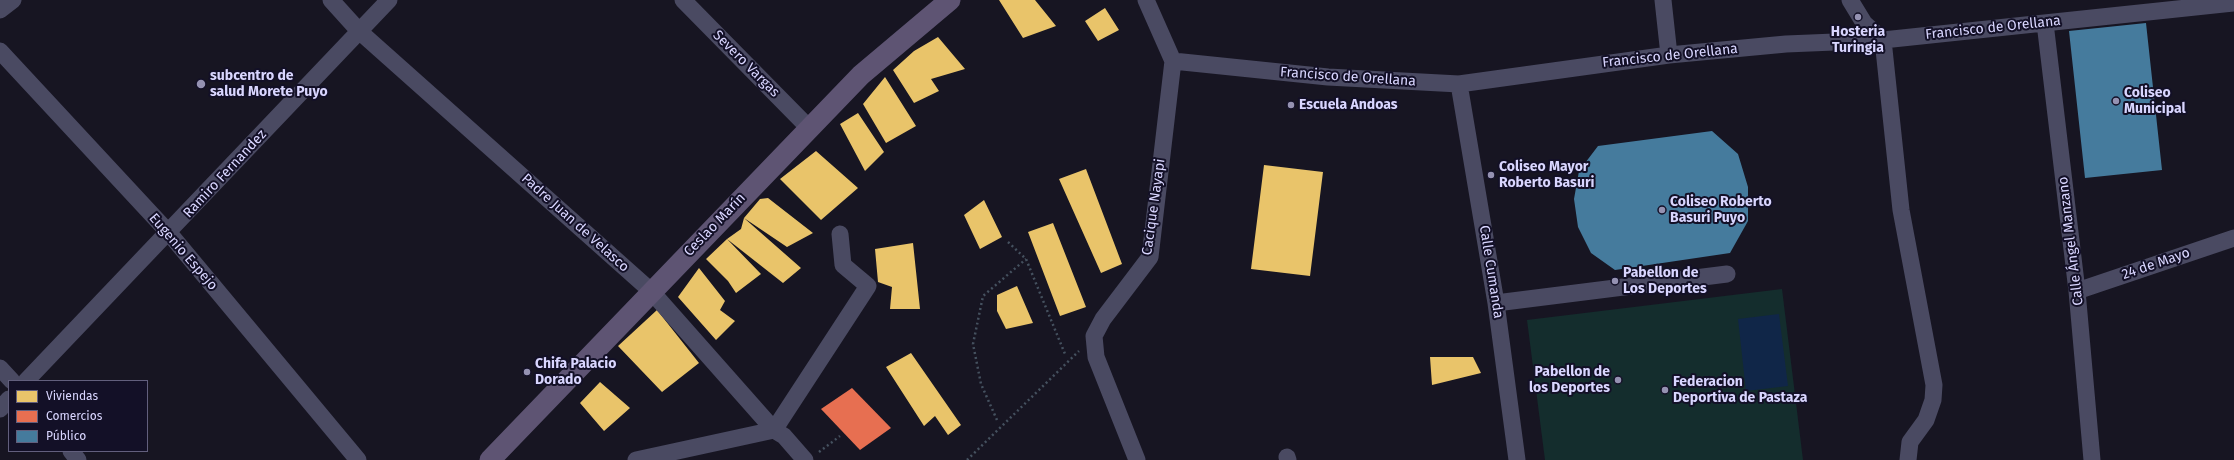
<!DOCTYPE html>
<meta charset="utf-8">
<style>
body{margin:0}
#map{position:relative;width:2234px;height:460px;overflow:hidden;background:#171522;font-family:"Fira Sans",sans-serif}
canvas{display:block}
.legend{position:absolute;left:8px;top:380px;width:140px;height:72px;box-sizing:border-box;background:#131027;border:1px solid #625f7d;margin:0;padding:5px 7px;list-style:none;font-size:12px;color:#d9d6ff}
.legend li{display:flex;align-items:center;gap:8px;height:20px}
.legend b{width:20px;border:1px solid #625f7d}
</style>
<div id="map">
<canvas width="2234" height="460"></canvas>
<ul class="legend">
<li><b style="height:11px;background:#e9c46a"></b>Viviendas</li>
<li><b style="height:11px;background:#e76f51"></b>Comercios</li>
<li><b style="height:11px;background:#457b9d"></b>Público</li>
</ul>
</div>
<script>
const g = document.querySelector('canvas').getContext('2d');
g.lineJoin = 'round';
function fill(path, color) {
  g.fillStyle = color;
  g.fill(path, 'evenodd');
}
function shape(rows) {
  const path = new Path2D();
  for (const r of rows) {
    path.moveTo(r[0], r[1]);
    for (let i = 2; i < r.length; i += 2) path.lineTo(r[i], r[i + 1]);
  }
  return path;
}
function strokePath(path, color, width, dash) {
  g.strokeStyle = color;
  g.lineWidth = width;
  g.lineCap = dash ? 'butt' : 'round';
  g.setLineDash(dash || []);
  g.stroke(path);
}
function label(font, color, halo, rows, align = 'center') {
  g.font = font + ' "Fira Sans",sans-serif';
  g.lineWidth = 4;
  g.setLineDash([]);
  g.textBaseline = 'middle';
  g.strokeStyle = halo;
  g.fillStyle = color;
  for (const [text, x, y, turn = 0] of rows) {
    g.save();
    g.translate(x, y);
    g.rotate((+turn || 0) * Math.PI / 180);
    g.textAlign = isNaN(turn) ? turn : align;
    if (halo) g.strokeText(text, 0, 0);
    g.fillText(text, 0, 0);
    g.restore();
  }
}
fill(shape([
 [1782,289,1803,460,1545,460,1527,320]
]), '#142d2d');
fill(shape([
 [1779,314,1788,386,1746,391,1738,319]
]), '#102648');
fill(shape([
 [999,0,1035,0,1056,26,1023,38],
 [1105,8,1119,30,1098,41,1085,21],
 [938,37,965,69,931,79,939,91,914,103,893,70,914,51],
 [885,77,916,126,886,143,863,104],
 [858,113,884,152,865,171,840,124],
 [816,151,858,188,821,220,780,179],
 [1264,165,1323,172,1310,276,1251,269],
 [1086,169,1122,264,1101,273,1059,179],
 [768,198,813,233,787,247,744,218,801,268,783,283,727,239,741,229,744,218,760,199],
 [984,200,1002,237,980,249,964,215],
 [1053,223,1086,307,1060,316,1028,232],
 [727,239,761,274,736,293,728,281,706,259],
 [913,243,920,309,890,309,892,287,878,282,875,249],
 [699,268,725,301,720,310,735,321,716,340,678,297],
 [1017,286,1033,323,1006,329,997,311,997,295],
 [657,310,699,363,662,392,618,346],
 [911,353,961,425,948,435,935,416,924,426,886,367],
 [1430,357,1473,357,1481,373,1432,385],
 [600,382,630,408,604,431,580,403]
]), '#e9c46a');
fill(shape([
 [852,388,891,428,860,450,821,409]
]), '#e76f51');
fill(shape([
 [2146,23,2162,170,2085,178,2069,31],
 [1712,131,1738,154,1748,187,1748,221,1730,253,1615,270,1591,253,1578,227,1574,199,1579,171,1598,146]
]), '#457b9d');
strokePath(shape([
 [1008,242,1026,259,1065,354],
 [997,420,981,384,973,344,983,296,1026,259],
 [819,452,840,436],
 [967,460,1079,351]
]), '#45515f', 2.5, [2, 3]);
strokePath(shape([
 [331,0,359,31,651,291,774,430,784,436,805,460],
 [683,0,809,128],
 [1146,0,1173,61],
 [1663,0,1669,55],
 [1850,0,1864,23,1883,40,1901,210,1934,385,1933,400,1926,420,1910,442,1908,460],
 [0,10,13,0],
 [2045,23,2077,291,2092,460],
 [0,51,169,233,358,460],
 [1173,61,1328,77,1459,84,1669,55,1786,44,1883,40,2234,3],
 [1459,84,1496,303,1517,460],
 [2077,291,2234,238],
 [1496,303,1727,274],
 [0,368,12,381],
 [26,381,389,0],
 [0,409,9,399],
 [71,451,78,460],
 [1287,457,1288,460],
 [636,460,774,430,868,286,843,265,840,234],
 [1137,460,1096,357,1094,336,1103,319,1150,257,1173,61]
]), '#4a4a62', 17);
strokePath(shape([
 [490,460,861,75,950,0]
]), '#5e5473', 21);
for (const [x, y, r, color] of [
 [1858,17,4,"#9592b2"],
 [201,84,5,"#9592b2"],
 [2116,101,4,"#9592b2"],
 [1291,105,4,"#9592b2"],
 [1491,175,4,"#9592b2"],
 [1662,210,4,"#9592b2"],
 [1615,281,4,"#9592b2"],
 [527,372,4,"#9592b2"],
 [1618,380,4,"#9592b2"],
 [1665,390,4,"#9592b2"]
]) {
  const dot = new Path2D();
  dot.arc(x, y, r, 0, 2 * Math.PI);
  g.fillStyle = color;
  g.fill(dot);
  strokePath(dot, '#131027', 1.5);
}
label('14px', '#d9d6ff', '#131027', [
 ["Francisco de Orellana",1993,28,-6],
 ["Francisco de Orellana",1670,56,-6],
 ["Severo Vargas",746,64,45],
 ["Francisco de Orellana",1348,77,4],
 ["Ramiro Fernandez",225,174,-47],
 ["Cacique Nayapi",1154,207,-82],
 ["Padre Juan de Velasco",575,223,42],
 ["Ceslao Marín",715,225,-46],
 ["Calle Ángel Manzano",2071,241,-97],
 ["Eugenio Espejo",183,252,49],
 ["24 de Mayo",2156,264,-19],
 ["Calle Cumanda",1491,272,81]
]);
label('bold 14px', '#d9d6ff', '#131027', [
 ["Hosteria",1858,32,"center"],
 ["Turingia",1858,48,"center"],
 ["subcentro de",210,76],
 ["salud Morete Puyo",210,92],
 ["Coliseo",2124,93],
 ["Municipal",2124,109],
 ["Escuela Andoas",1299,105],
 ["Coliseo Mayor",1499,167],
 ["Roberto Basuri",1499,183],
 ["Coliseo Roberto",1670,202],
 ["Basuri Puyo",1670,218],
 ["Pabellon de",1623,273],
 ["Los Deportes",1623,289],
 ["Chifa Palacio",535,364],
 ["Dorado",535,380],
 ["Pabellon de",1610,372,"right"],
 ["los Deportes",1610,388,"right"],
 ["Federacion",1673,382],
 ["Deportiva de Pastaza",1673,398]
], 'left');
</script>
